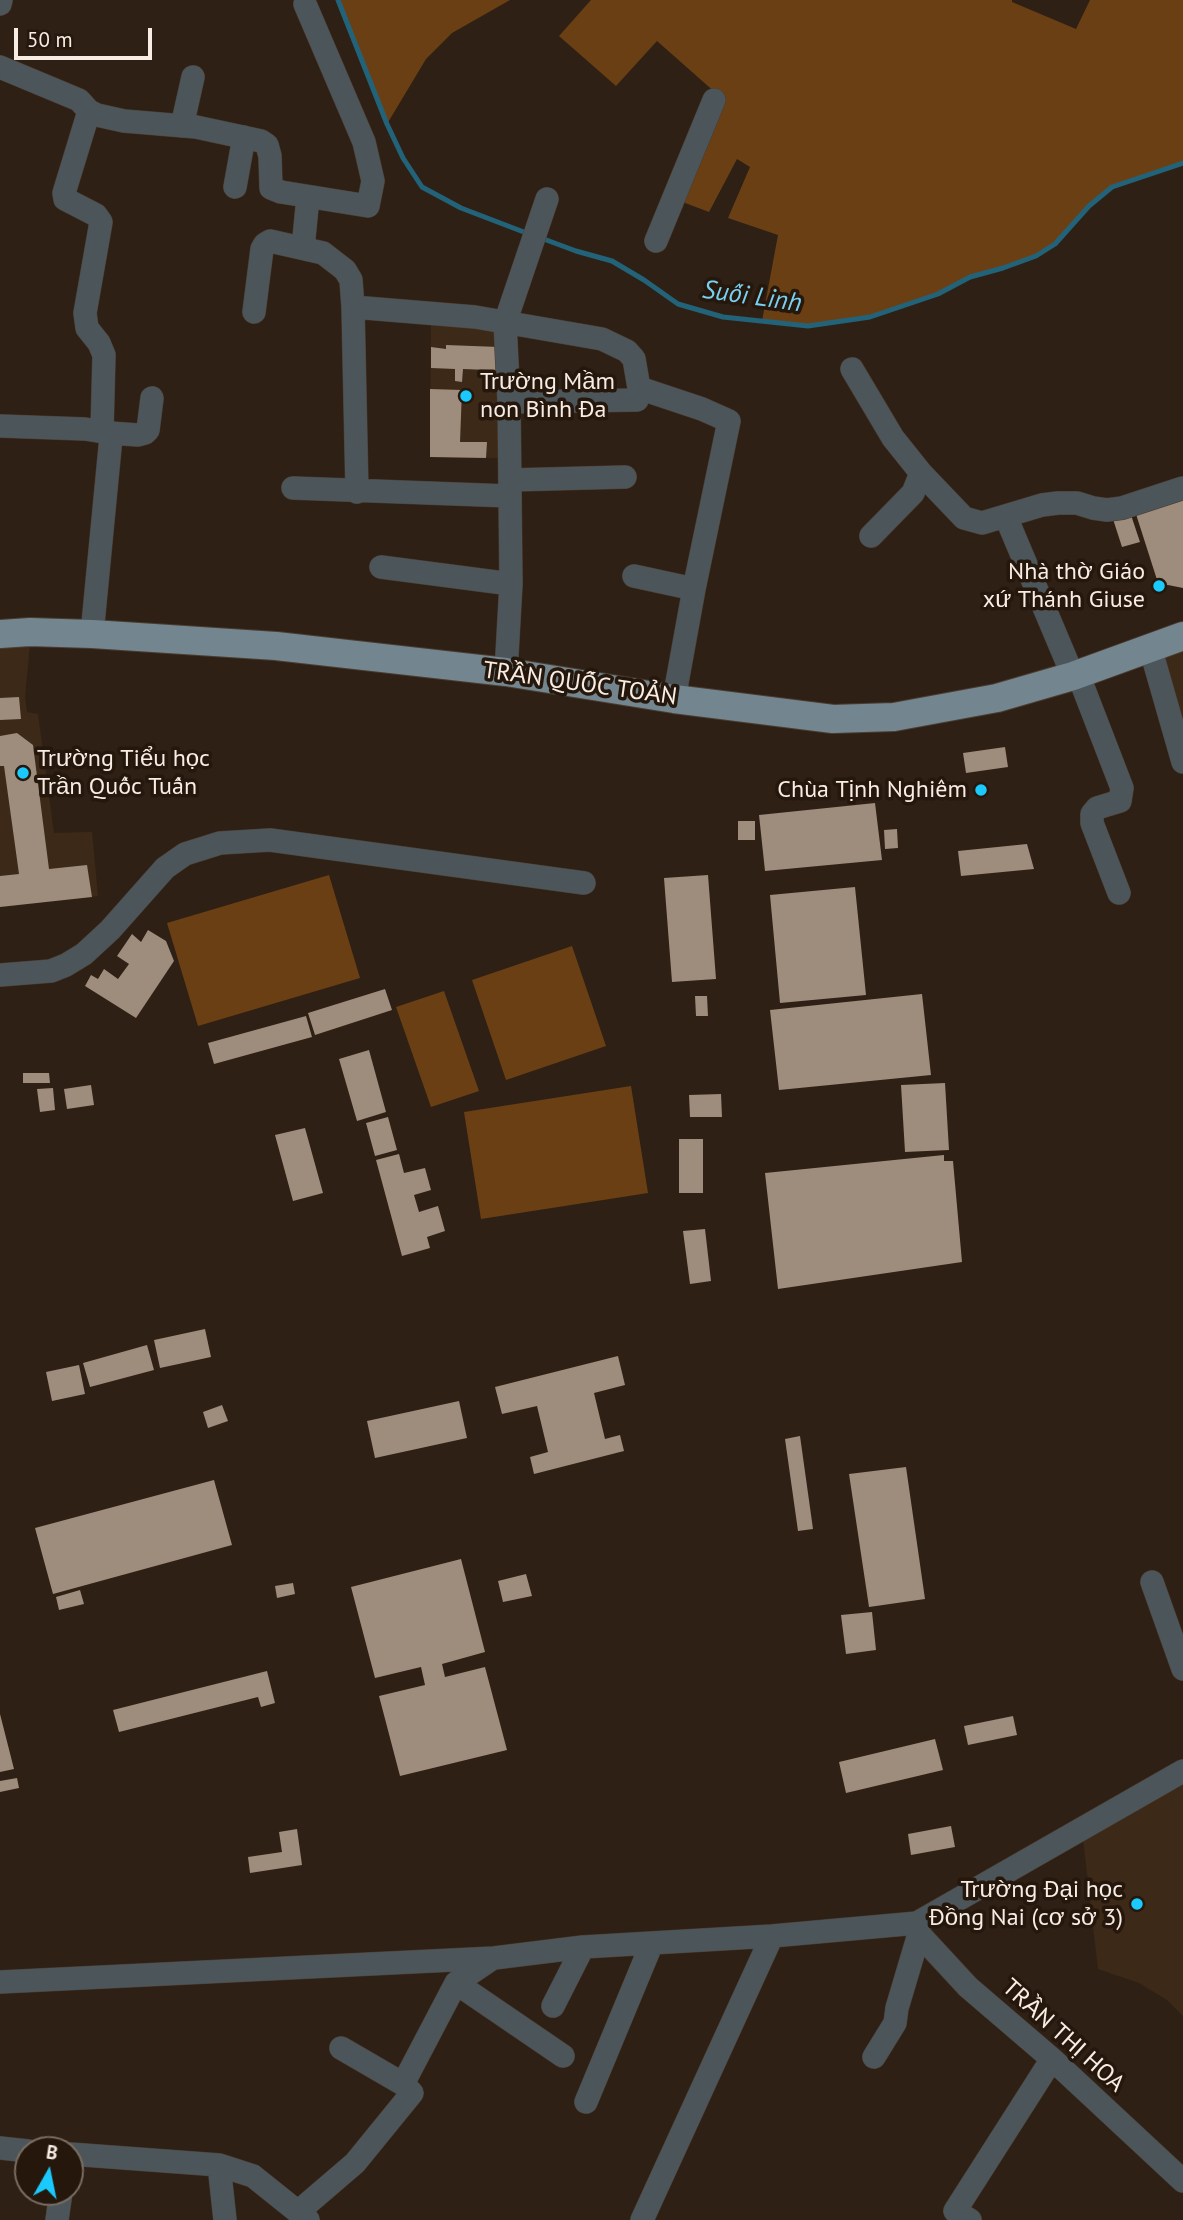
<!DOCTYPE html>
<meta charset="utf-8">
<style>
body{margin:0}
#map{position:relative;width:1183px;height:2220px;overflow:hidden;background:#2f2015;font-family:"PT Sans",sans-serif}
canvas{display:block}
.north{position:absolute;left:14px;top:2136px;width:70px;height:70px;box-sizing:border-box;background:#25170b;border:2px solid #796d62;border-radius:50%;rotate:9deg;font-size:19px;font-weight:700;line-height:28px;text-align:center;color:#f7ede5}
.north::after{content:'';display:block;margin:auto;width:24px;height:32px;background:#1bcafc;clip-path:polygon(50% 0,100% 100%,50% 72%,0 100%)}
.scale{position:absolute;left:14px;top:28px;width:138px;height:32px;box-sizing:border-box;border:4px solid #f7ede5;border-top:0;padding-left:9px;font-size:21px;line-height:24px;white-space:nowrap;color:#f7ede5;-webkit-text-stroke:5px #25170b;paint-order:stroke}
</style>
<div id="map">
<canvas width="1183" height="2220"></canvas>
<div class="north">B</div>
<div class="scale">50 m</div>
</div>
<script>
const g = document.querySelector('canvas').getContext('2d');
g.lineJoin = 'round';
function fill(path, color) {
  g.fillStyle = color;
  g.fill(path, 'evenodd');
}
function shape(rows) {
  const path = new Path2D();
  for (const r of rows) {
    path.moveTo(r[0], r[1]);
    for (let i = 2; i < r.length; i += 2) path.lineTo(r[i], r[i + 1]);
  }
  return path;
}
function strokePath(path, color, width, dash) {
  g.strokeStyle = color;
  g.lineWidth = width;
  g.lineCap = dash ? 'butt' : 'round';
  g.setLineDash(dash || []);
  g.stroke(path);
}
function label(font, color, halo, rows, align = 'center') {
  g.font = font + ' "PT Sans",sans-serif';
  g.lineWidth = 7;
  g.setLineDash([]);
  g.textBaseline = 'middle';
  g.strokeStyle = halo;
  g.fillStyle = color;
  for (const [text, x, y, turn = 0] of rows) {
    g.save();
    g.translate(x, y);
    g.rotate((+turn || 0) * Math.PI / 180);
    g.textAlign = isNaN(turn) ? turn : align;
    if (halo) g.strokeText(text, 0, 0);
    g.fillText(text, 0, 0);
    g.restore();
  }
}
fill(shape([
 [431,320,497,330,497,416,500,458,430,457],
 [30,644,25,697,27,712,38,714,54,833,92,832,98,896,0,907,0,645],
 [1183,648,1183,725,1163,655],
 [1183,1785,1183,2016,1167,2000,1139,1983,1098,1969,1083,1839]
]), '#3d2918');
fill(shape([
 [338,0,510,0,452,33,426,59,387,124],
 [591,0,1012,0,1012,2,1076,29,1090,0,1183,0,1183,164,1112,187,1089,206,1055,244,1036,256,1003,268,970,277,938,294,870,317,808,326,762,321,778,235,728,218,750,167,737,159,709,212,680,201,717,94,657,41,616,86,559,36],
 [329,875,360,978,198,1026,167,923],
 [572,946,606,1046,506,1080,472,980],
 [444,991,479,1091,431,1107,396,1007],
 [631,1086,648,1193,481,1219,464,1112]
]), '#6b3f14');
strokePath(shape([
 [338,0,387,124,403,158,422,187,461,208,529,234],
 [541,238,576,251,612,261,644,280,678,304,723,317,808,326,870,317,938,294,970,277,1003,268,1036,256,1055,244,1089,206,1112,187,1183,163]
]), '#22637a', 5);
fill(shape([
 [446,345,499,347,502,388,489,388,489,370,463,369,462,382,455,381,455,369,431,368,431,347,446,349],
 [430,389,462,390,460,442,487,442,486,458,430,457],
 [1183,495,1183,588,1168,585,1159,586,1135,511],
 [1130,512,1140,542,1122,547,1112,516],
 [19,697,21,719,0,720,0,698],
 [17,733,33,745,49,869,87,865,92,897,0,907,0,876,19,874,4,766,0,766,0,736],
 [1005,747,1008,767,966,773,963,753],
 [875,803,882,860,765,871,759,815],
 [738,821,755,821,755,840,738,840],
 [897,829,898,848,885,849,884,830],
 [1027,844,1034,869,961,876,958,851],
 [708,875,716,979,672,982,664,878],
 [855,887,866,995,780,1003,770,895],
 [148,930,166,941,174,961,136,1018,85,986,91,975,98,979,104,969,118,979,129,964,117,956,132,934,141,942],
 [385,989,392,1010,315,1035,308,1013],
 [922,994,931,1075,779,1090,770,1010],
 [695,996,707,996,708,1016,696,1016],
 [306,1016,312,1037,214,1064,208,1043],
 [369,1050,386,1112,357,1121,339,1059],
 [23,1073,49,1073,50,1083,23,1083],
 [945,1083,949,1150,905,1152,901,1085],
 [91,1085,94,1105,67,1109,64,1089],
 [53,1088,55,1110,40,1112,37,1089],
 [721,1094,722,1117,690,1117,689,1095],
 [388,1117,397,1150,375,1156,366,1123],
 [305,1128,323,1193,293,1201,275,1135],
 [679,1139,703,1139,703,1193,679,1193],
 [399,1154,404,1173,425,1168,431,1190,414,1195,419,1212,438,1206,445,1231,427,1237,430,1248,402,1256,376,1160],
 [944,1155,944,1161,953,1161,962,1262,778,1289,765,1173],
 [705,1229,711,1281,690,1284,683,1231],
 [205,1329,211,1357,160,1368,154,1340],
 [147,1345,154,1370,90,1387,83,1363],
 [618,1356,625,1385,594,1393,605,1439,620,1435,624,1451,534,1474,530,1457,548,1452,537,1406,502,1414,495,1387],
 [79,1365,85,1394,52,1401,46,1372],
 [459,1401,467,1438,375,1458,367,1421],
 [222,1405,228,1421,208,1428,203,1412],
 [800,1436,813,1529,798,1531,785,1439],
 [906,1467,925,1599,869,1607,849,1474],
 [214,1480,232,1545,53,1594,35,1528],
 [461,1559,485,1652,442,1664,445,1677,485,1667,507,1750,400,1776,379,1696,425,1685,421,1667,375,1678,351,1587],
 [526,1574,532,1596,503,1602,498,1581],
 [293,1583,295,1594,277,1598,275,1586],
 [80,1590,84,1604,59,1610,56,1597],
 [872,1612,876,1650,846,1654,841,1615],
 [267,1671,275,1703,261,1707,258,1697,119,1732,113,1710],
 [0,1714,14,1769,0,1772],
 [1013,1716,1017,1735,968,1745,964,1726],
 [935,1739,943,1770,846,1793,839,1762],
 [17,1778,19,1788,0,1792,0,1781],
 [951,1826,955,1847,911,1855,908,1834],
 [297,1829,302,1865,250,1873,248,1857,282,1852,279,1832]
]), '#9e8c7d');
const minor = shape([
 [0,4,1,0],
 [0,67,79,100,89,111,97,115,124,121,196,127,261,141,267,145,270,156,271,188,281,192,368,206,373,181,364,142,305,4],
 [89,111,64,193,65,199,96,215,101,222,85,313,87,328,99,343,104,355,102,431],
 [182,126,193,77],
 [235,187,244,137],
 [656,241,714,100],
 [303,248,308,197],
 [254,312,262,249,265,244,270,241,323,253,345,270,351,280,353,307],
 [852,369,893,438,921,473,964,518,982,523,1042,505,1058,503,1077,503,1093,508,1107,510,1122,508,1183,488],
 [509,402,637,400,639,388,702,409,729,421,694,589,674,699],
 [0,426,85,429,110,433,111,437,92,634],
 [110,433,138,435,145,433,148,430,152,398],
 [510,480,625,477],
 [293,488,509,496],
 [357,492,353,307,475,317,602,339,627,351,634,359,639,388],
 [1006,517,1073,676],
 [871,536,913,493,921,473],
 [381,567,511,584],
 [634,576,694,589],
 [1150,647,1183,762],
 [506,672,511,584,509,402,505,323,547,199],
 [1078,674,1122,788,1120,801,1097,808,1092,814,1092,823,1119,893],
 [0,975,51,971,66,965,84,954,110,930,165,868,185,854,220,843,270,840,584,883],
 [1152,1582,1183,1669],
 [917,1923,919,1934,968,1987,1052,2059,1183,2181],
 [0,1982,494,1958,583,1947,772,1936,917,1923,1183,1771],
 [456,1983,563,2056],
 [553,2006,583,1947],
 [341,2048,403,2084],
 [874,2057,895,2023,897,2008,919,1934],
 [586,2102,652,1943],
 [0,2148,28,2151],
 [70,2154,219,2165,253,2176,308,2220],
 [219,2165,225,2220],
 [299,2211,355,2163,412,2093,403,2084,456,1983,493,1958],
 [57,2220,61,2192],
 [642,2220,772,1936],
 [970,2220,955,2211,1052,2059]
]);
const major = shape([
 [0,634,30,632,92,634,276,646,506,672,674,699,833,719,894,717,997,698,1073,676,1183,636]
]);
strokePath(minor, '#4b3d32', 24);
strokePath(major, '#4b3d32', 30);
strokePath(minor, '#4c555a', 23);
strokePath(major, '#73868f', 28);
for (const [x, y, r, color] of [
 [466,396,7,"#1bcafc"],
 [1159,586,7,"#1bcafc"],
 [23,773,7,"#1bcafc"],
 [981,790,7,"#1bcafc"],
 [1137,1904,7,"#1bcafc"]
]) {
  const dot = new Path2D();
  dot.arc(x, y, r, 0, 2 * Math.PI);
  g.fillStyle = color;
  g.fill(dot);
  strokePath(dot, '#25170b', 2.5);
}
label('24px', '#f7ede5', '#25170b', [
 ["Trường Mầm",480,382,"left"],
 ["non Bình Đa",480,410,"left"],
 ["Nhà thờ Giáo",1145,572],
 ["xứ Thánh Giuse",1145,600],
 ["Trường Tiểu học",37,759,"left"],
 ["Trần Quốc Tuấn",37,787,"left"],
 ["Chùa Tịnh Nghiêm",967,790],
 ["Trường Đại học",1123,1890],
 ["Đồng Nai (cơ sở 3)",1123,1918]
], 'right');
label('24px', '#f7ede5', '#25170b', [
 ["TRẦN QUỐC TOẢN",580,684,8],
 ["TRẦN THỊ HOA",1063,2036,42]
]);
label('italic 26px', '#78d1f3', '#25170b', [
 ["Suối Linh",752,297,8]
]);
</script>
